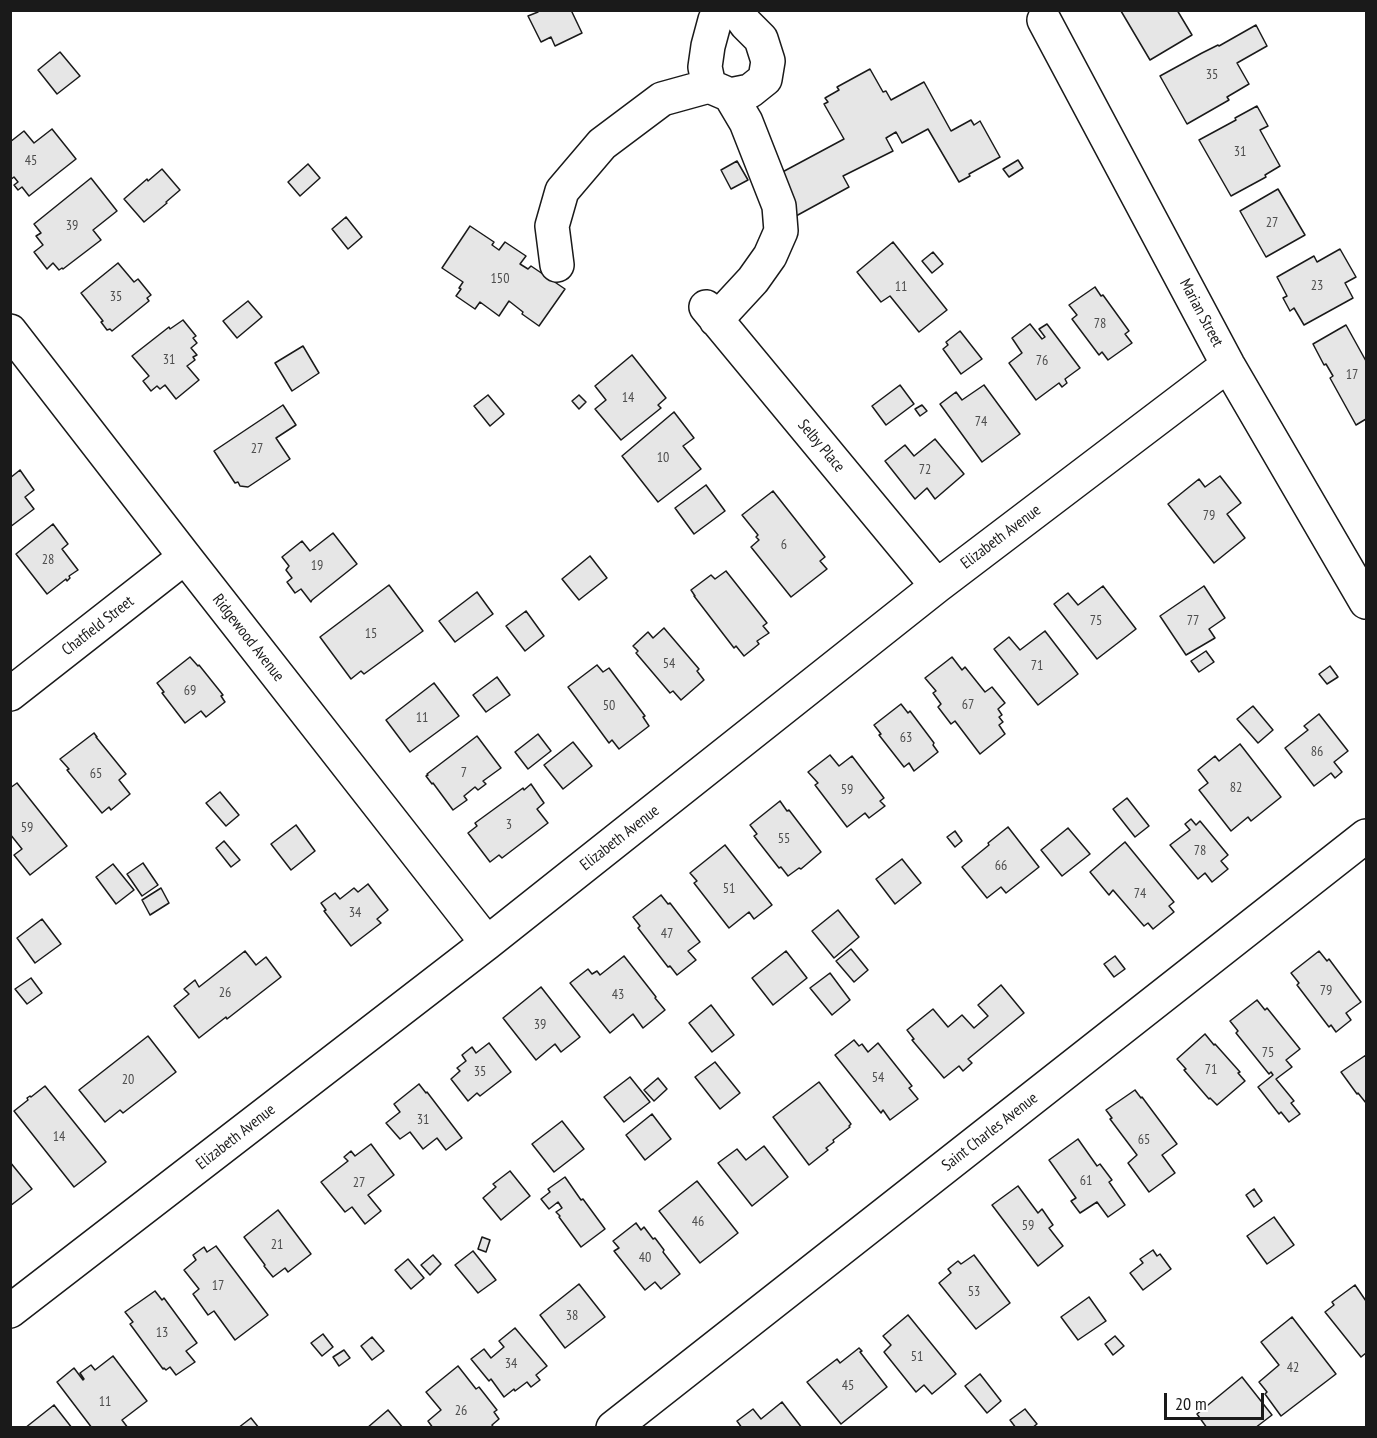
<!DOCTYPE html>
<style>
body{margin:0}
#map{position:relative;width:1377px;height:1438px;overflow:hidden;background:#fff;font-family:"PT Sans Narrow",sans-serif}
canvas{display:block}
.frame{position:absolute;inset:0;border:12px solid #1a1a1a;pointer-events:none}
.scale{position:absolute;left:1164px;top:1393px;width:100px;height:27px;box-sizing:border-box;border:3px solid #1a1a1a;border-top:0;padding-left:8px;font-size:18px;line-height:21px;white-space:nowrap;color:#1a1a1a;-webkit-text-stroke:4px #fff;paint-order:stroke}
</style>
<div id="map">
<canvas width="1377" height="1438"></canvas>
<div class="frame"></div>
<div class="scale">20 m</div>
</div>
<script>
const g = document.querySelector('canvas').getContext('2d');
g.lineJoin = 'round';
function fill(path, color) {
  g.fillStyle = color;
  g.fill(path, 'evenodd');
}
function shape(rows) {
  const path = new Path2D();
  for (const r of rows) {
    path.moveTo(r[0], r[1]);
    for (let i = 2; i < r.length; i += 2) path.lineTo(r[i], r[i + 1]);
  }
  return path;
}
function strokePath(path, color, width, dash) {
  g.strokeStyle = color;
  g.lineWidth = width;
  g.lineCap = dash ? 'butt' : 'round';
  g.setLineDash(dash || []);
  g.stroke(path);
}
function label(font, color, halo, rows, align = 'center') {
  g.font = font + ' "PT Sans Narrow",sans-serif';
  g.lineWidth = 4.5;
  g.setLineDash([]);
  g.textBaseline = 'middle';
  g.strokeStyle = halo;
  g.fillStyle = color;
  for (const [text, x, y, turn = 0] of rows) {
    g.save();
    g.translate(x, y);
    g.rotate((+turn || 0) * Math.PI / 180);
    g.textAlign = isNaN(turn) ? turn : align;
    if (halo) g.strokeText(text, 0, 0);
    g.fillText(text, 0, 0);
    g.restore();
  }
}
const building = shape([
 [537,10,571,10,582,33,555,46,551,37,541,42,528,16,538,12,537,10],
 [1177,10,1192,35,1150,60,1121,11,1177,10],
 [1256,25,1267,46,1237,63,1249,84,1227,97,1229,100,1187,124,1160,76,1202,53,1218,45,1219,46,1256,25],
 [60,52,80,76,57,94,38,70,60,52],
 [870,69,883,92,886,91,891,100,924,82,951,131,971,120,974,125,980,121,1000,157,969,174,970,176,959,182,928,129,902,143,896,132,886,138,893,151,843,176,849,187,796,216,775,176,844,139,824,104,828,102,825,98,839,90,837,87,870,69],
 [1257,106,1268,126,1260,130,1280,166,1265,175,1266,177,1231,196,1199,140,1236,120,1235,118,1257,106],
 [52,129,76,159,29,196,22,187,18,190,14,185,18,182,14,177,10,180,10,142,24,131,34,143,52,129],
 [1018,160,1023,168,1009,177,1003,169,1018,160],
 [737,161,748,180,731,189,721,170,737,161],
 [308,164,320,178,300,196,288,182,308,164],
 [162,169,180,190,166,202,167,203,144,222,124,199,147,179,148,181,162,169],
 [91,178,117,211,93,230,101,240,63,269,62,268,59,270,53,263,47,269,34,252,43,245,36,236,41,233,34,224,91,178],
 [1278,189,1305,235,1266,257,1240,211,1278,189],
 [346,217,362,237,348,249,332,229,346,217],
 [470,226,494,242,492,245,499,250,505,242,526,256,520,264,528,269,531,266,565,289,539,326,522,314,523,312,509,301,499,316,480,302,475,309,456,296,461,289,459,288,463,282,442,268,470,226],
 [893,242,947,310,919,332,890,296,881,302,857,272,893,242],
 [1340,249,1356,277,1345,283,1353,298,1304,325,1294,308,1290,311,1283,298,1287,296,1277,277,1314,256,1317,262,1340,249],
 [933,252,943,264,932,273,922,261,933,252],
 [118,263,134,282,138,279,151,295,147,298,149,301,112,331,110,329,107,330,101,322,103,321,81,293,118,263],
 [1095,287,1101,296,1103,295,1129,331,1125,334,1132,343,1108,360,1102,352,1099,355,1072,319,1077,315,1069,305,1095,287],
 [248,301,262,317,237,338,223,321,248,301],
 [183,320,196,336,193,338,197,343,191,348,197,355,193,357,195,360,187,366,199,380,176,399,165,385,160,389,157,386,151,391,143,381,149,376,132,356,169,327,170,329,183,320],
 [1030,324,1042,339,1045,337,1039,329,1047,324,1080,368,1065,379,1067,383,1062,387,1059,383,1036,400,1009,363,1022,353,1012,338,1030,324],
 [1346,325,1366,361,1366,419,1356,425,1330,378,1333,376,1326,364,1324,365,1313,344,1346,325],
 [960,331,982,359,961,374,943,349,948,345,946,342,960,331],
 [303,346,319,373,292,391,275,363,303,346],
 [632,355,666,398,658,405,661,408,621,440,595,409,606,400,595,386,632,355],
 [900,385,914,404,886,425,872,406,900,385],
 [984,385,1020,434,982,462,940,404,956,392,962,400,984,385],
 [488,395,504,414,490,426,474,406,488,395],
 [579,395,586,402,579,409,572,401,579,395],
 [283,405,296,425,276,438,290,459,248,487,240,486,238,482,235,483,214,451,283,405],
 [922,405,927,411,920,416,915,409,922,405],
 [674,412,694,438,683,446,701,469,658,502,622,456,674,412],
 [935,439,964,474,935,499,927,488,915,499,885,461,905,445,914,456,935,439],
 [20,470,34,490,25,497,34,509,10,527,10,478,20,470],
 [1220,476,1241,503,1227,514,1245,538,1214,563,1168,504,1199,479,1205,487,1220,476],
 [706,485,725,511,694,534,675,508,706,485],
 [773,491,825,557,820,561,827,569,791,597,751,547,759,540,756,537,758,535,742,515,773,491],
 [53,524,68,544,62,549,78,570,69,576,70,578,67,581,66,579,47,594,16,554,53,524],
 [333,533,357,564,312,600,311,602,301,589,295,593,287,582,292,578,286,570,289,566,282,557,302,541,310,551,333,533],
 [590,556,607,578,579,600,562,579,590,556],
 [726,571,767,623,763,626,769,633,757,641,759,644,744,656,736,646,734,648,694,596,695,596,691,590,711,575,715,579,726,571],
 [389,585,423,631,364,674,361,671,351,679,320,637,389,585],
 [1103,586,1136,629,1097,659,1054,604,1068,593,1078,605,1103,586],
 [1204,586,1225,618,1209,629,1215,638,1186,655,1160,616,1204,586],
 [477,592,493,614,455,642,439,621,477,592],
 [526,611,544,636,525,651,506,626,526,611],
 [664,628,699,669,697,671,704,680,681,700,673,691,670,693,636,653,638,651,633,646,648,632,653,638,664,628],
 [1045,631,1078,674,1038,705,994,649,1009,637,1020,650,1045,631],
 [1206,651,1214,662,1199,672,1191,661,1206,651],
 [190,657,198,666,199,665,223,695,221,696,225,702,206,717,201,711,185,723,162,693,164,692,157,683,190,657],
 [952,657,962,670,965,667,985,692,992,687,1005,703,998,709,1002,715,999,717,1003,722,999,725,1005,734,980,754,955,721,951,724,938,707,941,704,933,693,936,691,925,678,952,657],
 [597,665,603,672,609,668,645,716,643,717,649,726,619,749,612,740,609,743,568,687,597,665],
 [1330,666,1338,677,1327,684,1319,674,1330,666],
 [497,677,510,695,486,712,473,695,497,677],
 [434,683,459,716,410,752,386,720,434,683],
 [901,704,908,713,910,711,934,743,933,745,938,752,914,771,909,763,904,767,879,735,881,734,874,725,901,704],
 [1253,706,1273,730,1258,743,1237,719,1253,706],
 [1319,714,1348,751,1334,762,1342,772,1335,778,1331,773,1314,786,1285,748,1308,730,1304,726,1319,714],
 [94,733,97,737,96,737,126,774,119,780,130,794,111,810,109,807,102,813,67,770,69,769,60,759,94,733],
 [538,734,551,751,528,769,515,752,538,734],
 [477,736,501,768,483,781,486,784,478,790,475,787,464,796,467,800,453,810,433,783,432,784,426,776,428,775,427,774,477,736],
 [573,742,592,766,563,789,544,765,573,742],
 [1240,744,1281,797,1251,821,1248,817,1231,831,1199,790,1208,783,1198,770,1215,756,1219,761,1240,744],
 [830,755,839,766,852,756,884,798,880,801,885,806,869,818,865,813,847,827,815,785,818,783,808,772,830,755],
 [17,783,67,846,30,875,14,855,22,849,10,834,10,788,17,783],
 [531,784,544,803,537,809,548,823,502,858,499,855,490,862,468,833,477,826,475,823,523,788,524,790,531,784],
 [220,792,239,815,226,826,206,803,220,792],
 [1127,798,1149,826,1135,837,1113,809,1127,798],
 [780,801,787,811,789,810,821,852,801,869,799,868,788,876,781,867,779,868,754,836,757,834,750,825,780,801],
 [1191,819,1196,825,1200,821,1228,855,1221,861,1228,869,1212,882,1205,873,1198,879,1170,845,1190,830,1185,824,1191,819],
 [296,825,315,851,291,870,271,844,296,825],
 [1008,827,1039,867,1006,893,1001,887,987,898,962,867,989,845,988,843,1008,827],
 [1068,828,1090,854,1062,876,1041,850,1068,828],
 [955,831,962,841,955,847,947,837,955,831],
 [224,841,240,860,231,867,216,848,224,841],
 [1125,842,1174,902,1169,906,1174,912,1153,929,1148,923,1144,926,1113,890,1109,895,1090,872,1125,842],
 [725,845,772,905,754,919,749,912,729,928,694,883,697,881,690,873,725,845],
 [902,859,921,883,895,904,876,879,902,859],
 [143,863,158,885,142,896,127,874,143,863],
 [113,864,134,890,116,904,96,877,113,864],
 [368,884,388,910,377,919,381,923,351,946,324,911,326,910,321,903,335,893,340,899,354,888,358,892,368,884],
 [161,888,169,903,150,915,142,900,161,888],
 [661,895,668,904,670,903,700,942,688,951,696,960,677,975,670,966,668,967,638,928,640,926,633,917,661,895],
 [838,910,859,937,834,958,812,931,838,910],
 [42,919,61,944,35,963,17,938,42,919],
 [851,949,868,970,854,982,836,961,851,949],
 [245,951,256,965,266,957,281,977,227,1019,226,1017,199,1038,174,1006,189,994,184,989,195,980,199,987,245,951],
 [786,951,807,978,773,1005,752,978,786,951],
 [1319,951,1327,961,1329,959,1361,1002,1346,1013,1351,1020,1336,1032,1331,1025,1329,1027,1297,985,1299,983,1291,973,1319,951],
 [624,956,656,997,655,998,665,1010,643,1028,633,1014,610,1033,570,983,588,969,592,974,597,971,600,975,624,956],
 [1115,956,1125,969,1114,977,1104,964,1115,956],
 [830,973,850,1000,832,1015,810,988,830,973],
 [31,978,42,993,27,1004,15,989,31,978],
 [1001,985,1024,1013,968,1059,972,1063,963,1071,959,1066,944,1078,912,1040,914,1039,907,1030,933,1009,948,1027,962,1015,974,1028,988,1016,978,1005,1001,985],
 [541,987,580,1037,561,1052,555,1044,536,1060,503,1018,541,987],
 [1257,1000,1265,1010,1267,1008,1300,1049,1286,1060,1292,1067,1276,1079,1294,1101,1291,1103,1300,1114,1289,1122,1281,1112,1279,1114,1258,1087,1273,1075,1271,1072,1269,1074,1236,1033,1238,1031,1230,1021,1257,1000],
 [711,1005,734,1035,712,1052,689,1023,711,1005],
 [1205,1034,1214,1045,1215,1044,1240,1072,1238,1073,1245,1081,1217,1105,1210,1098,1209,1099,1184,1070,1186,1069,1177,1059,1205,1034],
 [148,1036,176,1072,123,1113,120,1110,105,1122,79,1090,148,1036],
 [854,1040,859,1046,862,1044,868,1052,878,1043,912,1086,909,1088,918,1099,890,1120,883,1110,881,1113,835,1055,854,1040],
 [489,1043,511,1072,480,1096,477,1093,468,1101,451,1079,460,1071,457,1068,466,1061,462,1055,472,1047,476,1053,489,1043],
 [1366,1055,1366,1103,1358,1093,1357,1094,1341,1072,1366,1055],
 [715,1062,740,1093,720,1109,695,1077,715,1062],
 [630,1077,650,1102,624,1122,604,1097,630,1077],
 [658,1078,667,1089,654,1101,644,1090,658,1078],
 [819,1082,851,1124,849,1126,850,1127,833,1140,834,1142,826,1148,828,1150,809,1165,773,1117,819,1082],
 [419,1084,426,1093,427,1092,462,1138,446,1150,437,1138,423,1149,410,1132,400,1139,386,1123,400,1112,394,1104,419,1084],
 [45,1086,106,1162,74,1187,14,1111,28,1100,27,1098,30,1096,31,1097,45,1086],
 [1135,1090,1141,1098,1142,1097,1177,1144,1162,1155,1175,1173,1149,1192,1128,1163,1137,1155,1110,1119,1112,1118,1106,1110,1135,1090],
 [652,1114,671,1139,645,1160,626,1135,652,1114],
 [562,1121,584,1149,554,1172,532,1144,562,1121],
 [1078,1139,1097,1166,1100,1164,1112,1180,1109,1182,1125,1205,1108,1217,1097,1202,1080,1213,1071,1201,1076,1198,1049,1160,1078,1139],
 [371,1144,394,1175,368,1195,381,1211,365,1224,352,1207,345,1212,321,1182,348,1161,344,1157,351,1151,355,1156,371,1144],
 [764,1146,788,1177,752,1206,718,1163,737,1149,746,1160,764,1146],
 [10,1162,32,1189,10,1206,10,1162],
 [510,1171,530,1196,501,1220,483,1198,496,1187,493,1184,510,1171],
 [565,1177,581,1200,583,1199,605,1229,581,1247,559,1217,560,1216,556,1212,562,1208,558,1202,549,1209,541,1199,550,1192,548,1189,565,1177],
 [697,1181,738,1233,700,1263,659,1211,697,1181],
 [1018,1186,1038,1213,1042,1209,1053,1225,1049,1228,1063,1246,1038,1266,992,1205,1018,1186],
 [1254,1189,1262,1201,1254,1207,1246,1195,1254,1189],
 [278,1210,311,1254,288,1272,285,1268,273,1277,264,1266,265,1265,244,1237,278,1210],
 [1274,1217,1294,1245,1267,1264,1247,1236,1274,1217],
 [636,1223,641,1230,644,1227,653,1239,655,1238,664,1250,663,1252,680,1274,661,1289,655,1282,645,1290,614,1251,619,1248,613,1241,636,1223],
 [482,1237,490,1240,486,1252,478,1249,482,1237],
 [216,1246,268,1315,235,1340,214,1311,208,1315,193,1294,199,1289,184,1270,196,1260,193,1255,204,1247,207,1252,216,1246],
 [1153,1250,1157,1256,1160,1254,1171,1269,1143,1290,1130,1273,1143,1263,1140,1259,1153,1250],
 [473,1251,496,1280,478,1293,455,1265,473,1251],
 [433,1255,441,1264,430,1275,421,1265,433,1255],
 [974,1255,1010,1303,976,1329,939,1283,951,1273,948,1269,958,1261,961,1264,974,1255],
 [408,1259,424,1278,411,1289,395,1270,408,1259],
 [579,1284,605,1317,565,1348,540,1315,579,1284],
 [1355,1285,1366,1301,1366,1353,1361,1357,1325,1312,1334,1305,1332,1302,1355,1285],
 [155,1291,162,1300,164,1298,197,1343,186,1351,195,1362,176,1375,170,1367,166,1370,164,1368,163,1369,130,1324,133,1322,125,1312,155,1291],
 [1089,1297,1106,1321,1078,1340,1061,1317,1089,1297],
 [908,1315,956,1374,932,1394,924,1385,916,1392,884,1352,891,1345,883,1336,908,1315],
 [1292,1317,1336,1374,1281,1416,1265,1394,1267,1392,1259,1382,1279,1365,1261,1342,1292,1317],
 [515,1328,547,1366,536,1375,540,1380,531,1387,527,1382,515,1391,514,1389,504,1397,491,1379,489,1381,471,1359,484,1349,491,1358,504,1347,499,1341,515,1328],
 [323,1334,333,1347,322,1356,311,1343,323,1334],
 [1115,1336,1124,1346,1113,1355,1105,1344,1115,1336],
 [372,1337,384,1351,372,1360,361,1346,372,1337],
 [859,1348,862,1351,860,1352,887,1387,841,1424,807,1382,837,1359,840,1363,859,1348],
 [344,1350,350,1358,339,1366,333,1357,344,1350],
 [113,1356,147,1401,122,1420,128,1428,92,1428,57,1382,74,1368,83,1380,84,1379,80,1373,91,1365,95,1370,113,1356],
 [458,1366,476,1389,479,1387,497,1410,494,1412,499,1419,492,1425,494,1428,433,1428,428,1421,441,1410,426,1392,458,1366],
 [980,1374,1001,1401,987,1413,965,1386,980,1374],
 [1242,1377,1272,1415,1255,1428,1207,1428,1197,1414,1242,1377],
 [782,1402,802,1428,742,1428,737,1421,753,1409,761,1419,782,1402],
 [54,1405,72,1428,25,1428,54,1405],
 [1025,1409,1037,1424,1032,1428,1016,1428,1010,1420,1025,1409],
 [388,1410,403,1428,367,1428,388,1410],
 [251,1418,259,1428,238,1428,251,1418]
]);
fill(building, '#e6e6e6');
strokePath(building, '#1a1a1a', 1.5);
const minor = shape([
 [720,10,715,20,708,46,705,67,709,86,730,95,750,91,765,79,768,61,761,39,746,24,736,10],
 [1044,20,1228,365,1366,602],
 [557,265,552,226,562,191,602,144,662,99,709,86],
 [706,307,937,586],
 [716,320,753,280,770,256,781,231,779,206,746,122,730,95],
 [10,331,185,557,487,943],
 [10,694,185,557],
 [10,1311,487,943,937,586,1228,365],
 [613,1428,1366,836]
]);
strokePath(minor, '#1a1a1a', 36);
strokePath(minor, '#fff', 33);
label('14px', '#4d4d4d', null, [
 ["35",1212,75],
 ["31",1240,152],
 ["45",31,161],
 ["27",1272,223],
 ["39",72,226],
 ["150",500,279],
 ["23",1317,286],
 ["11",901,287],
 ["35",116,297],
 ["78",1100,324],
 ["31",169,360],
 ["76",1042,361],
 ["17",1352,375],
 ["14",628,398],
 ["74",981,422],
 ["27",257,449],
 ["10",663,458],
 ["72",925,470],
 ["79",1209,516],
 ["6",784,545],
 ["28",48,560],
 ["19",317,566],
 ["75",1096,621],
 ["77",1193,621],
 ["15",371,634],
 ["54",669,664],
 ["71",1037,666],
 ["69",190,691],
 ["67",968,705],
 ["50",609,706],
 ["11",422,718],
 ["63",906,738],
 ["86",1317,752],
 ["7",464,773],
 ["65",96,774],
 ["82",1236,788],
 ["59",847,790],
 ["3",509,825],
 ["59",27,828],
 ["55",784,839],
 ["78",1200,851],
 ["66",1001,866],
 ["51",729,889],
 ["74",1140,894],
 ["34",355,913],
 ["47",667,934],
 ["79",1326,991],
 ["26",225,993],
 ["43",618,995],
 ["39",540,1025],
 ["75",1268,1053],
 ["71",1211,1070],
 ["35",480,1072],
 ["54",878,1078],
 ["20",128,1080],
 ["31",423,1120],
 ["14",59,1137],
 ["65",1144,1140],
 ["61",1086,1181],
 ["27",359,1183],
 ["46",698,1222],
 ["59",1028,1226],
 ["21",277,1245],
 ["40",645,1258],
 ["17",218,1286],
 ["53",974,1292],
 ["38",572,1316],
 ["13",162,1333],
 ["51",917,1357],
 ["34",511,1364],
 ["42",1293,1368],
 ["45",848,1386],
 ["11",105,1402],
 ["26",461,1411]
]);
label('16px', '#1a1a1a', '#fff', [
 ["Marian Street",1201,313,62],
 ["Selby Place",821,446,50],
 ["Elizabeth Avenue",1001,537,-37],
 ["Chatfield Street",98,626,-38],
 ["Ridgewood Avenue",248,638,52],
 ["Elizabeth Avenue",620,838,-38],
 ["Saint Charles Avenue",990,1132,-38],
 ["Elizabeth Avenue",236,1137,-38]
]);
</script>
